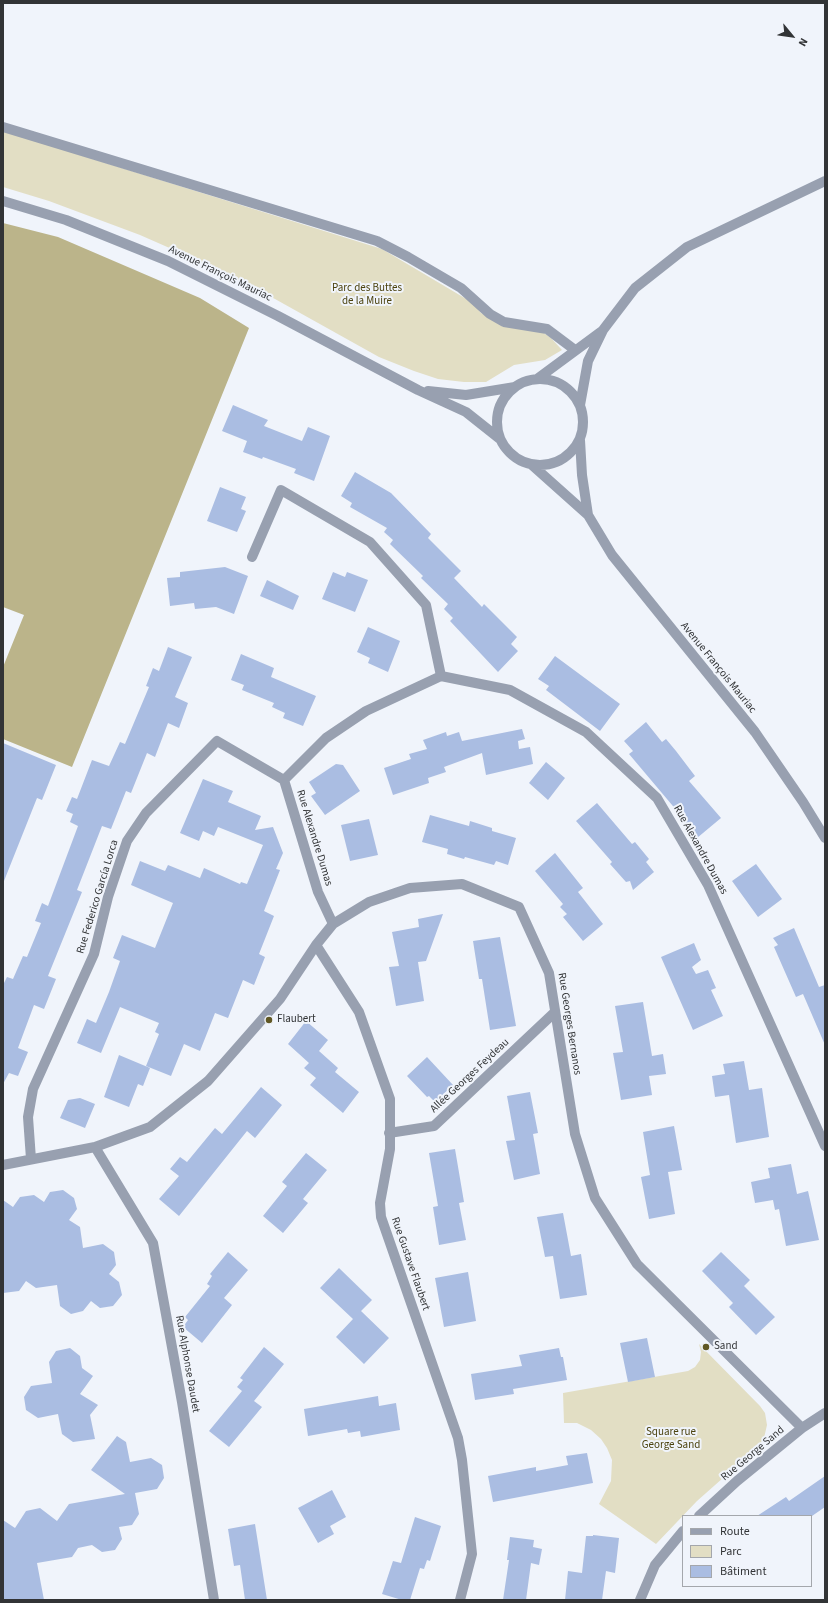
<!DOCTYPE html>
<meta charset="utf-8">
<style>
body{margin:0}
#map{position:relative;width:828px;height:1603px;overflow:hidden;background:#f0f4fb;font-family:"Source Sans 3",sans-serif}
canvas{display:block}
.frame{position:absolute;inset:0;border:4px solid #323436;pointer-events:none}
.legend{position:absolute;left:682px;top:1515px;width:130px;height:72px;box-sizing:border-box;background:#f0f4fb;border:1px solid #a4a7ac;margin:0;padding:5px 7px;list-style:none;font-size:12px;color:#323436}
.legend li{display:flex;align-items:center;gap:8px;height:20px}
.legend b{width:20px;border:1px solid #a4a7ac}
.north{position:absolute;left:772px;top:16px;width:40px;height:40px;-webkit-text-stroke:3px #f0f4fb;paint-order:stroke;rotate:119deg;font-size:11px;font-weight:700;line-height:16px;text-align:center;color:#323436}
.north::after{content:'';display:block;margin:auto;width:14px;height:18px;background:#323436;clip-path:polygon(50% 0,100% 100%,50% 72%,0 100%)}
</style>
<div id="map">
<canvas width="828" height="1603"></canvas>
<div class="frame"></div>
<ul class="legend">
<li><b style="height:5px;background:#98a0b0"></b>Route</li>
<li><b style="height:11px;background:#e2dec4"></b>Parc</li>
<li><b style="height:11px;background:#aabde2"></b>Bâtiment</li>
</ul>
<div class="north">N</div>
</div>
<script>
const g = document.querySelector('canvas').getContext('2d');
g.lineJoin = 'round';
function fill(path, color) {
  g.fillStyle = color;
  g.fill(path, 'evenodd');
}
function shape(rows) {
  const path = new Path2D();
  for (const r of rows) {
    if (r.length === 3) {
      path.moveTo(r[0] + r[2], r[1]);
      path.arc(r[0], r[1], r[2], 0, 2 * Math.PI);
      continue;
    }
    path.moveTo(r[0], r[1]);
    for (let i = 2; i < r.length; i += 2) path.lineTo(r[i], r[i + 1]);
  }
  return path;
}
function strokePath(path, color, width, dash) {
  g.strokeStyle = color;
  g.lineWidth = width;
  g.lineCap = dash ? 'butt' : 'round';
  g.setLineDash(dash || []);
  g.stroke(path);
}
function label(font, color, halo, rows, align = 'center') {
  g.font = font + ' "Source Sans 3",sans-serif';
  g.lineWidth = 4;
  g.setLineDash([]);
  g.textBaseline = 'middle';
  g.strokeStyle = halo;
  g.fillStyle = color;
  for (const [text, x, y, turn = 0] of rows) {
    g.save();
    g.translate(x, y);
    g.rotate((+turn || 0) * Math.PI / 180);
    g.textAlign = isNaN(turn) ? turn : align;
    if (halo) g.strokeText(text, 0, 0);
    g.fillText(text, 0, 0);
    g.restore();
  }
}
fill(shape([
 [3,131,382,249,473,303,481,313,497,322,541,331,551,338,562,350,545,360,514,365,486,382,464,382,438,379,414,371,379,357,275,299,190,257,140,235,49,201,3,187],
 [699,1344,760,1406,765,1413,767,1425,764,1438,758,1447,697,1501,656,1544,599,1504,611,1481,612,1460,607,1448,601,1439,591,1430,577,1423,564,1423,563,1393,688,1371,695,1367,700,1360,701,1352]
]), '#e2dec4');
fill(shape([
 [3,223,58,237,200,298,249,328,72,767,3,739,3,667,24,615,3,607]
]), '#bbb48a');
fill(shape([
 [233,405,268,420,264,426,302,441,308,427,330,436,314,481,294,473,296,469,263,457,262,459,243,452,247,441,222,431],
 [355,472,391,493,431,534,428,538,461,571,454,578,482,607,484,604,517,637,511,644,518,651,498,672,450,621,453,618,444,609,448,604,421,578,423,576,390,544,393,540,384,532,387,528,350,507,352,503,341,496],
 [220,487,246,497,241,509,246,511,237,532,207,521],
 [225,567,248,576,234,614,216,607,195,609,194,603,170,606,167,578,180,577,180,572],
 [333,572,345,577,347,572,368,580,355,612,322,599],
 [267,580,299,596,293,610,260,596],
 [368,627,400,641,388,672,368,663,370,658,357,652],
 [168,647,192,657,175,697,188,703,179,728,168,723,155,757,147,753,131,793,126,791,111,829,102,826,77,890,82,892,48,976,56,979,44,1009,34,1005,18,1048,28,1052,18,1076,9,1073,3,1084,3,985,7,977,13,979,23,956,27,957,41,923,35,921,42,903,48,906,78,826,70,822,73,814,66,811,72,797,77,799,92,760,109,766,120,742,125,744,149,687,146,686,153,668,159,671],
 [241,654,274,668,271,677,316,696,303,726,283,718,285,713,272,707,274,703,242,690,244,685,231,680],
 [555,656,620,704,600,731,546,690,549,686,538,679],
 [646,722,662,742,666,739,676,751,695,776,689,781,721,818,697,838,681,820,683,818,629,754,633,751,624,741],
 [522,729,525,739,518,741,519,749,530,747,533,764,486,775,482,753,444,767,446,772,428,778,429,783,393,795,384,768,411,759,409,754,427,749,423,740,446,732,447,736,459,732,462,741],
 [3,743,56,765,42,800,37,798,4,881],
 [546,762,565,778,548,800,529,783],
 [336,764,343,765,360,791,325,815,311,796,316,793,309,782],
 [203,779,233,791,228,802,261,816,255,830,273,827,283,853,276,869,280,870,264,911,274,916,259,954,265,957,254,985,243,980,228,1018,215,1013,200,1051,184,1044,171,1076,146,1066,159,1034,155,1032,159,1023,120,1007,101,1053,77,1043,87,1019,96,1023,109,992,120,961,113,958,122,935,155,948,173,903,131,885,140,861,165,871,168,865,200,878,204,868,240,884,241,882,247,884,263,845,218,827,214,836,203,831,199,841,180,833],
 [597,803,632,844,635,842,649,859,646,862,654,872,633,890,630,881,626,882,610,864,612,862,576,821],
 [430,815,469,826,470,821,492,828,492,831,516,838,508,865,496,861,494,865,465,857,464,859,447,854,448,849,422,842],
 [369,819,378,855,350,861,341,825],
 [555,853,583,888,578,892,603,924,583,941,563,917,567,914,560,907,563,904,535,871],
 [756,864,782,899,758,917,732,881],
 [443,914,426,961,418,962,424,1001,396,1006,389,967,399,966,392,932,419,927,418,919],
 [794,928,819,987,825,985,825,1045,803,994,796,997,774,947,778,945,773,938],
 [500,937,516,1026,490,1030,482,979,479,979,473,941],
 [694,943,701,960,692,967,696,974,708,970,716,988,711,990,723,1016,693,1030,661,957],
 [643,1002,652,1056,663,1054,666,1074,649,1076,652,1095,621,1100,613,1053,623,1052,615,1006],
 [306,1021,328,1040,319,1051,338,1068,335,1072,359,1092,343,1113,310,1085,316,1078,304,1068,309,1063,288,1044],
 [119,1055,150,1068,143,1086,138,1084,129,1107,104,1097],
 [427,1057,453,1085,435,1102,429,1096,427,1097,407,1076],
 [744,1061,749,1090,762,1088,769,1137,736,1143,729,1095,715,1097,712,1076,725,1074,723,1064],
 [261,1087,282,1105,255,1138,247,1131,179,1216,159,1199,179,1176,170,1169,180,1157,187,1162,215,1128,222,1134],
 [530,1092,538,1133,533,1134,540,1174,514,1180,506,1141,515,1140,507,1096],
 [80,1098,95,1104,85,1128,60,1118,68,1100],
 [674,1126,682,1170,668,1172,675,1214,649,1219,641,1177,650,1175,643,1132],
 [455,1149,464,1202,459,1203,466,1240,439,1245,433,1207,438,1206,429,1153],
 [306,1153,327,1170,303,1199,308,1203,283,1233,263,1216,287,1186,282,1182],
 [791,1164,797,1194,808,1191,819,1240,786,1246,779,1209,775,1210,773,1200,755,1203,751,1182,770,1178,768,1168],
 [63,1190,74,1198,77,1209,69,1220,80,1227,83,1248,103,1244,114,1252,116,1265,109,1274,119,1282,122,1295,113,1306,100,1308,91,1301,83,1311,71,1314,60,1306,57,1285,36,1288,26,1281,19,1291,3,1293,3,1200,13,1207,20,1197,34,1195,44,1202,50,1192],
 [563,1213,571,1256,581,1254,587,1295,560,1299,553,1256,545,1257,537,1217],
 [228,1252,248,1270,224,1298,232,1305,202,1343,183,1327,188,1320,185,1317,210,1286,207,1284,212,1276,210,1274],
 [721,1252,750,1280,744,1286,775,1317,756,1335,729,1307,733,1303,702,1271],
 [339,1268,372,1300,361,1311,389,1338,364,1364,336,1337,353,1319,320,1288],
 [468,1272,476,1321,444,1327,435,1278],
 [647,1338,655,1377,628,1382,620,1343],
 [264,1347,284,1364,254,1401,262,1407,229,1447,209,1431,242,1391,237,1387,243,1380,240,1378],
 [70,1348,80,1356,82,1368,93,1376,80,1394,98,1405,90,1415,95,1439,73,1442,62,1434,58,1414,38,1418,26,1410,24,1397,31,1386,52,1383,49,1362,56,1351],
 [559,1348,561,1357,563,1357,567,1380,513,1389,514,1394,475,1400,471,1374,522,1366,519,1355],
 [378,1396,379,1406,396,1403,400,1430,361,1437,360,1431,348,1433,347,1429,308,1436,304,1409],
 [117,1436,126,1442,130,1462,151,1458,162,1465,164,1478,157,1489,135,1493,139,1514,132,1525,119,1527,122,1539,115,1550,102,1552,92,1545,78,1548,72,1557,37,1563,44,1600,3,1600,3,1520,15,1528,26,1511,40,1508,57,1521,69,1504,125,1494,91,1470],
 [587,1453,593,1483,493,1502,488,1476,536,1467,536,1471,568,1465,566,1456],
 [825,1476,825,1507,812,1516,757,1516,786,1497,789,1501],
 [332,1490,346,1517,330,1526,334,1534,318,1543,298,1508],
 [415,1517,441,1526,430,1561,427,1560,424,1569,420,1568,410,1600,402,1600,382,1594,393,1561,401,1563],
 [255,1524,267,1600,245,1600,240,1565,234,1566,232,1554,228,1529],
 [593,1535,619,1538,615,1573,606,1571,602,1600,565,1600,568,1571,582,1573,586,1536,593,1536],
 [510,1537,534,1540,533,1547,542,1549,539,1565,531,1563,526,1600,503,1600,509,1560,507,1560]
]), '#aabde2');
strokePath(shape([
 [3,127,377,241,408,257,461,288,490,314,504,322,547,329,575,350],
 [252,557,281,490,370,542,426,605,441,676],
 [333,924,318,892,284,780,326,738,366,711,441,676,510,690,586,732,657,798,708,885,825,1146],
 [316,945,359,1012,390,1099,390,1149,380,1203,381,1217,458,1438,462,1460,472,1554,460,1600],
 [389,1133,434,1126,555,1012],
 [95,1147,153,1243,182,1402,214,1600],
 [31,1159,28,1117,33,1089,94,954,108,897,127,841,146,813,217,741,284,780],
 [3,1165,95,1147,150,1127,208,1081,280,999,316,945,333,924,369,902,410,888,462,884,519,907,549,973,575,1134,595,1198,637,1264,802,1428],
 [699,1516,737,1481,802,1428,825,1413],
 [640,1600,655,1565,683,1531]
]), '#98a0b0', 10);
strokePath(shape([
 [3,201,66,220,168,261,278,316,418,390,466,412,500,439],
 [537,379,602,331],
 [540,422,43],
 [428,391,466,395,515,387],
 [580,405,588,361,603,330,635,288,687,247,825,181],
 [580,440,582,475,588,515],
 [532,465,588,515,612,555,755,732,803,802,825,838]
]), '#98a0b0', 10);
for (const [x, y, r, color] of [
 [269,1020,4,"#605723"],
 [706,1347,4,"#605723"]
]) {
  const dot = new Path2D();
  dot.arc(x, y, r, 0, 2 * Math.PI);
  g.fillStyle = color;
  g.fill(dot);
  strokePath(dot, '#f0f4fb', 1.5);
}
label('11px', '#323436', '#f0f4fb', [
 ["Avenue François Mauriac",220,274,26],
 ["Avenue François Mauriac",718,668,51],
 ["Rue Alexandre Dumas",314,838,73],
 ["Rue Alexandre Dumas",700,850,61],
 ["Rue Federico García Lorca",98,897,-73],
 ["Rue Georges Bernanos",569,1024,81],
 ["Allée Georges Feydeau",470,1076,-43],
 ["Rue Gustave Flaubert",410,1264,71],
 ["Rue Alphonse Daudet",187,1364,80],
 ["Rue George Sand",753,1454,-40]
]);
label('11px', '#4c430f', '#f0f4fb', [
 ["Parc des Buttes",367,289],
 ["de la Muire",367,302],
 ["Square rue",671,1433],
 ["George Sand",671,1446]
]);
label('11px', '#323436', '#f0f4fb', [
 ["Flaubert",277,1020],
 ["Sand",714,1347]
], 'left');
</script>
